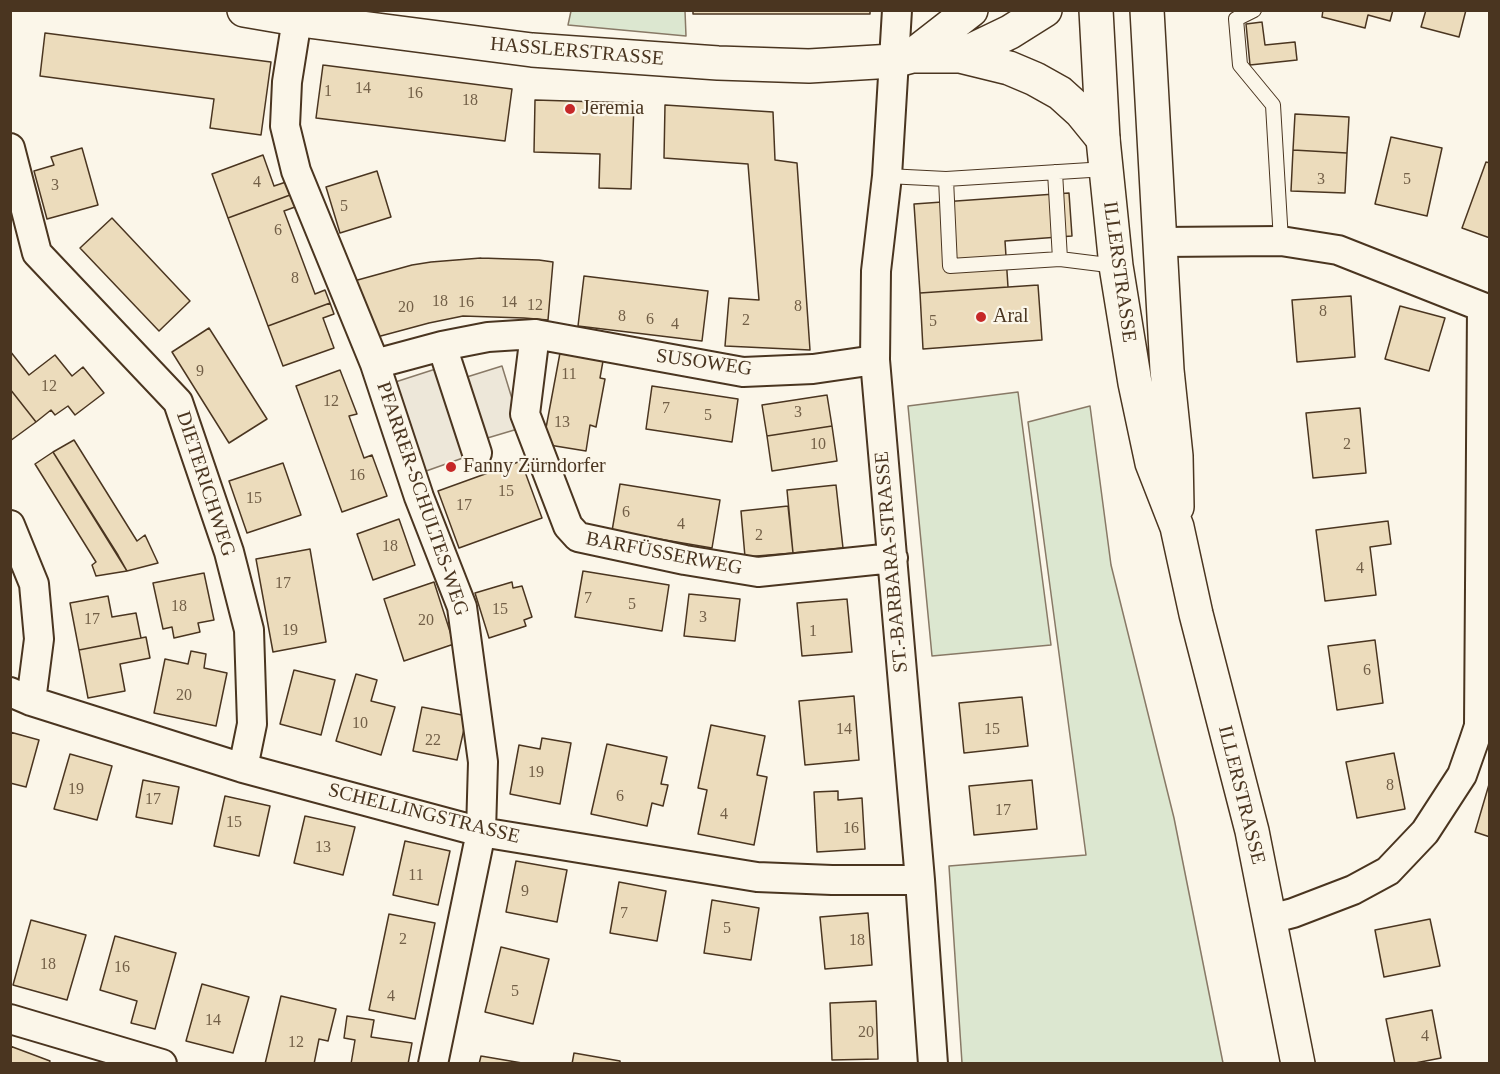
<!DOCTYPE html>
<meta charset="utf-8">
<style>
body{margin:0}
#map{position:relative;width:1500px;height:1074px;overflow:hidden;background:#fbf6e9;font-family:Georgia,serif}
canvas{display:block}
.frame{position:absolute;inset:0;border:12px solid #4a3520;pointer-events:none}
</style>
<div id="map">
<canvas width="1500" height="1074"></canvas>
<div class="frame"></div>
</div>
<script>
const g = document.querySelector('canvas').getContext('2d');
g.lineJoin = 'round';
function fill(path, color) {
  g.fillStyle = color;
  g.fill(path, 'evenodd');
}
function shape(rows) {
  const path = new Path2D();
  for (const r of rows) {
    path.moveTo(r[0], r[1]);
    for (let i = 2; i < r.length; i += 2) path.lineTo(r[i], r[i + 1]);
  }
  return path;
}
function strokePath(path, color, width, dash) {
  g.strokeStyle = color;
  g.lineWidth = width;
  g.lineCap = dash ? 'butt' : 'round';
  g.setLineDash(dash || []);
  g.stroke(path);
}
function label(font, color, halo, rows, align = 'center') {
  g.font = font + ' Georgia,serif';
  g.lineWidth = 4.5;
  g.setLineDash([]);
  g.textBaseline = 'middle';
  g.strokeStyle = halo;
  g.fillStyle = color;
  for (const [text, x, y, turn = 0] of rows) {
    g.save();
    g.translate(x, y);
    g.rotate((+turn || 0) * Math.PI / 180);
    g.textAlign = isNaN(turn) ? turn : align;
    if (halo) g.strokeText(text, 0, 0);
    g.fillText(text, 0, 0);
    g.restore();
  }
}
const green = shape([
 [571,11,685,11,686,36,568,25,571,11],
 [1018,392,1051,645,932,656,908,406,1018,392],
 [1090,406,1111,565,1174,818,1223,1063,962,1063,949,866,1086,855,1028,422,1090,406]
]);
fill(green, '#dce7d0');
strokePath(green, '#887966', 1.5);
const parking = shape([
 [448,365,454,381,502,366,521,428,474,442,477,453,412,476,383,386,448,365]
]);
fill(parking, '#ede7d9');
strokePath(parking, '#887966', 1.5);
const building = shape([
 [693,10,870,10,870,14,693,14,693,10],
 [1323,10,1393,10,1390,21,1368,15,1365,28,1322,17,1323,10],
 [1426,10,1466,10,1459,37,1421,27,1426,10],
 [1262,22,1265,45,1295,42,1297,60,1250,65,1246,24,1262,22],
 [45,33,271,62,261,135,210,128,214,99,40,76,45,33],
 [323,65,512,89,505,141,316,118,323,65],
 [535,100,634,103,631,189,599,188,600,154,534,152,535,100],
 [665,105,773,112,775,160,797,163,810,350,725,346,729,298,759,300,748,164,664,158,665,105],
 [1295,114,1349,117,1347,153,1293,150,1295,114],
 [1391,137,1442,148,1427,216,1375,204,1391,137],
 [82,148,98,205,47,219,34,171,54,165,51,157,82,148],
 [1293,150,1347,153,1345,193,1291,191,1293,150],
 [263,155,274,186,286,182,290,195,228,218,212,174,263,155],
 [1486,162,1490,163,1490,238,1462,228,1486,162],
 [377,171,391,217,340,233,326,187,377,171],
 [1069,193,1072,236,1005,241,1008,287,920,293,914,204,1069,193],
 [290,195,295,207,284,211,315,294,325,290,330,303,268,326,228,218,290,195],
 [112,218,190,301,159,331,80,248,112,218],
 [481,258,539,260,553,262,548,320,524,318,463,316,429,323,377,337,354,281,412,265,431,262,481,258],
 [584,276,708,291,702,341,578,326,584,276],
 [1038,285,1042,340,923,349,920,293,1038,285],
 [1351,296,1355,357,1297,362,1292,300,1351,296],
 [330,303,334,314,323,318,334,348,283,366,268,326,330,303],
 [1400,306,1445,318,1429,371,1385,359,1400,306],
 [209,328,267,419,229,443,172,352,209,328],
 [10,351,29,375,55,355,72,376,83,367,104,393,75,415,68,406,55,415,51,410,36,422,10,389,10,351],
 [560,353,603,361,600,378,605,379,596,427,590,425,586,451,543,444,560,353],
 [340,370,357,414,349,416,364,458,372,455,387,496,342,512,296,386,340,370],
 [652,386,738,399,732,442,646,429,652,386],
 [10,389,36,422,10,441,10,389],
 [827,395,832,426,767,436,762,405,827,395],
 [1360,408,1366,473,1313,478,1306,413,1360,408],
 [832,426,837,461,772,471,767,436,832,426],
 [74,440,137,541,145,535,158,563,127,571,53,452,74,440],
 [53,452,118,555,127,571,96,576,92,565,96,562,35,464,53,452],
 [521,461,542,518,459,548,438,491,521,461],
 [283,463,301,515,247,533,229,481,283,463],
 [620,484,720,500,712,548,612,531,620,484],
 [836,485,843,548,793,553,787,490,836,485],
 [788,506,793,553,745,557,741,511,788,506],
 [399,519,415,565,373,580,357,534,399,519],
 [1388,521,1391,544,1370,547,1376,595,1325,601,1316,530,1388,521],
 [310,549,326,642,273,652,256,559,310,549],
 [583,571,669,585,662,631,575,617,583,571],
 [204,573,214,620,198,623,200,632,174,638,172,627,163,629,153,583,204,573],
 [434,582,454,644,404,661,384,599,434,582],
 [512,582,513,588,522,586,532,617,524,620,526,626,489,638,475,593,512,582],
 [689,594,740,599,735,641,684,636,689,594],
 [108,596,112,617,136,613,141,638,79,650,70,603,108,596],
 [847,599,852,652,802,656,797,603,847,599],
 [146,637,150,658,120,664,125,691,88,698,79,650,146,637],
 [1375,640,1383,703,1337,710,1328,646,1375,640],
 [191,651,206,654,204,668,227,673,216,726,154,713,165,659,188,664,191,651],
 [294,670,335,680,321,735,280,724,294,670],
 [356,674,377,680,371,701,395,707,381,755,336,741,356,674],
 [854,696,859,760,805,765,799,701,854,696],
 [1022,697,1028,746,964,753,959,703,1022,697],
 [422,707,467,716,457,760,413,751,422,707],
 [711,725,765,736,757,775,767,777,754,845,698,834,707,790,698,788,711,725],
 [10,732,39,740,26,787,10,783,10,732],
 [542,738,571,743,560,804,510,794,519,745,540,749,542,738],
 [607,744,667,757,661,784,668,785,663,806,652,803,647,826,591,814,607,744],
 [1394,753,1405,809,1357,818,1346,762,1394,753],
 [70,754,112,766,97,820,54,809,70,754],
 [143,780,179,787,172,824,136,817,143,780],
 [1032,780,1037,829,974,835,969,786,1032,780],
 [1490,781,1490,837,1475,832,1490,781],
 [838,791,838,800,862,798,865,849,817,852,814,792,838,791],
 [225,796,270,806,259,856,214,846,225,796],
 [305,816,355,827,343,875,294,863,305,816],
 [405,841,450,851,438,905,393,895,405,841],
 [516,861,567,870,557,922,506,912,516,861],
 [619,882,666,891,657,941,610,933,619,882],
 [712,900,759,908,751,960,704,953,712,900],
 [868,913,872,965,825,969,820,917,868,913],
 [389,914,435,923,415,1019,369,1010,389,914],
 [1430,919,1440,966,1384,977,1375,930,1430,919],
 [31,920,86,935,67,1000,13,985,31,920],
 [115,936,176,953,155,1029,131,1023,137,1001,100,990,115,936],
 [501,947,549,959,533,1024,485,1012,501,947],
 [202,984,249,997,233,1053,186,1041,202,984],
 [281,996,336,1009,328,1041,319,1039,314,1064,265,1064,281,996],
 [876,1001,878,1059,832,1060,830,1003,876,1001],
 [1432,1010,1441,1058,1410,1064,1395,1064,1386,1019,1432,1010],
 [347,1016,374,1020,371,1037,412,1043,408,1064,351,1064,355,1040,344,1038,347,1016],
 [10,1046,50,1061,49,1064,10,1064,10,1046],
 [574,1053,620,1061,620,1064,572,1064,574,1053],
 [481,1056,522,1063,479,1064,481,1056]
]);
fill(building, '#ecdcbc');
strokePath(building, '#4a3520', 1.5);
const service = shape([
 [1254,10,1236,19,1240,65,1273,105,1281,241],
 [1055,172,1060,259],
 [887,176,946,179,1106,169],
 [946,179,950,266,1060,259,1116,266]
]);
const minor = shape([
 [897,10,887,176,876,271,875,360,920,880,933,1064],
 [297,19,287,82,285,126,296,171,375,364,419,497,462,607,483,762,481,832,433,1064],
 [10,148,37,253,178,402,229,552,249,630,252,724,243,768],
 [1161,242,1281,241,1338,250,1490,310],
 [535,334,525,414,568,526,578,537,685,560,758,572,893,558],
 [442,346,477,453],
 [375,364,442,346,488,337,535,334,743,372,813,369,875,360],
 [10,525,34,584,39,639,31,701],
 [10,692,31,701,243,768,481,832,757,877,832,880,920,880],
 [1270,919,1293,913,1353,890,1388,871,1425,832,1462,775,1474,741,1479,726,1482,307],
 [10,1019,162,1064]
]);
const tertiary = shape([
 [244,10,308,21,532,50,718,63,809,66,893,61,912,56,960,56,1010,32,1045,10],
 [912,56,971,10],
 [960,56,1009,68,1035,79,1060,93,1081,112,1103,139]
]);
const secondary = shape([
 [1096,10,1103,139,1116,266,1135,383,1152,463,1177,527,1196,614,1252,831,1298,1064],
 [1147,10,1167,370,1176,456,1177,507]
]);
strokePath(service, '#4a3520', 16);
strokePath(minor, '#4a3520', 32);
strokePath(tertiary, '#4a3520', 36);
strokePath(secondary, '#4a3520', 36);
strokePath(service, '#fbf6e9', 14);
strokePath(minor, '#fbf6e9', 28);
strokePath(tertiary, '#fbf6e9', 33);
strokePath(secondary, '#fbf6e9', 33);
for (const [x, y, r, color] of [
 [570,109,6,"#c62828"],
 [981,317,6,"#c62828"],
 [451,467,6,"#c62828"]
]) {
  const dot = new Path2D();
  dot.arc(x, y, r, 0, 2 * Math.PI);
  g.fillStyle = color;
  g.fill(dot);
  strokePath(dot, '#fbf6e9', 2);
}
label('16px', '#725f47', null, [
 ["14",363,89],
 ["1",328,92],
 ["16",415,94],
 ["18",470,101],
 ["3",1321,180],
 ["5",1407,180],
 ["4",257,183],
 ["3",55,186],
 ["5",344,207],
 ["6",278,231],
 ["8",295,279],
 ["18",440,302],
 ["16",466,303],
 ["14",509,303],
 ["12",535,306],
 ["8",798,307],
 ["20",406,308],
 ["8",1323,312],
 ["8",622,317],
 ["6",650,320],
 ["2",746,321],
 ["5",933,322],
 ["4",675,325],
 ["9",200,372],
 ["11",569,375],
 ["12",49,387],
 ["12",331,402],
 ["7",666,409],
 ["3",798,413],
 ["5",708,416],
 ["13",562,423],
 ["10",818,445],
 ["2",1347,445],
 ["16",357,476],
 ["15",506,492],
 ["15",254,499],
 ["17",464,506],
 ["6",626,513],
 ["4",681,525],
 ["2",759,536],
 ["18",390,547],
 ["4",1360,569],
 ["17",283,584],
 ["7",588,599],
 ["5",632,605],
 ["18",179,607],
 ["15",500,610],
 ["3",703,618],
 ["17",92,620],
 ["20",426,621],
 ["19",290,631],
 ["1",813,632],
 ["6",1367,671],
 ["20",184,696],
 ["10",360,724],
 ["14",844,730],
 ["15",992,730],
 ["22",433,741],
 ["19",536,773],
 ["8",1390,786],
 ["19",76,790],
 ["6",620,797],
 ["17",153,800],
 ["17",1003,811],
 ["4",724,815],
 ["15",234,823],
 ["16",851,829],
 ["13",323,848],
 ["11",416,876],
 ["9",525,892],
 ["7",624,914],
 ["5",727,929],
 ["2",403,940],
 ["18",857,941],
 ["18",48,965],
 ["16",122,968],
 ["5",515,992],
 ["4",391,997],
 ["14",213,1021],
 ["20",866,1033],
 ["4",1425,1037],
 ["12",296,1043]
]);
label('20px', '#4a3520', '#fbf6e9', [
 ["HASSLERSTRASSE",577,52,5],
 ["ILLERSTRASSE",1119,272,82],
 ["SUSOWEG",704,363,8],
 ["DIETERICHWEG",205,484,72],
 ["PFARRER-SCHULTES-WEG",422,499,71],
 ["BARFÜSSERWEG",664,554,11],
 ["ST.-BARBARA-STRASSE",892,562,-95],
 ["ILLERSTRASSE",1241,795,76],
 ["SCHELLINGSTRASSE",424,814,14]
]);
label('20px', '#4a3520', '#fbf6e9', [
 ["Jeremia",582,109],
 ["Aral",993,317],
 ["Fanny Zürndorfer",463,467]
], 'left');
</script>
